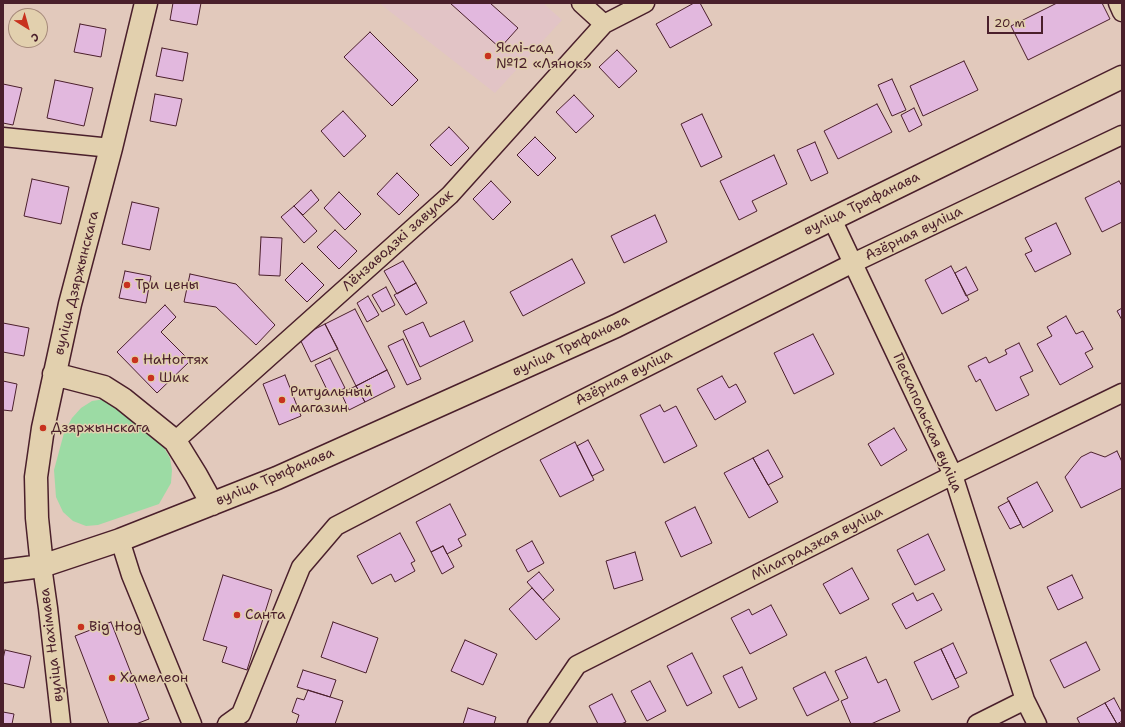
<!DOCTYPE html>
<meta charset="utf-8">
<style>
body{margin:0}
#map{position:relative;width:1125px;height:727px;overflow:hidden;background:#e2c9bc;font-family:"Shantell Sans",sans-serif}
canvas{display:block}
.frame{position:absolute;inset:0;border:4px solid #4a1f2b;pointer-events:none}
.north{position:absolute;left:8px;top:8px;width:40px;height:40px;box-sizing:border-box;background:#e2d0ae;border:1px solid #a5897a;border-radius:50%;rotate:143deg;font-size:11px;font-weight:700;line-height:16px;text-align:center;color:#4a1f2b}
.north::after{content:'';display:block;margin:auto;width:14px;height:18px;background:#c8321e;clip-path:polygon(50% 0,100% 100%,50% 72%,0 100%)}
.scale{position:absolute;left:987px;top:16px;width:56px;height:18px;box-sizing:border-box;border:2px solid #4a1f2b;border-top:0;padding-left:5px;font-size:12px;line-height:14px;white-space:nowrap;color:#4a1f2b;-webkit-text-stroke:3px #e2d0ae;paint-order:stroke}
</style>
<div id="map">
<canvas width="1125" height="727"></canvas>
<div class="frame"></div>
<div class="north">С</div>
<div class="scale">20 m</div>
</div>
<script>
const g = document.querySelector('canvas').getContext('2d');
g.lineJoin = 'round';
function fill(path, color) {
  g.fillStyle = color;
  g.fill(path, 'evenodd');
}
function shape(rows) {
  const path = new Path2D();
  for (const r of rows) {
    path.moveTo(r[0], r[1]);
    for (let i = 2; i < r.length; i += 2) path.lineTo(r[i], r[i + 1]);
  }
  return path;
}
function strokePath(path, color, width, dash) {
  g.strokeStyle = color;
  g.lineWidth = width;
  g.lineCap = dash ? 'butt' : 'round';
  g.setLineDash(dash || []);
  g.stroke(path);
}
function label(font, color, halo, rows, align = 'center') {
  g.font = font + ' "Shantell Sans",sans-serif';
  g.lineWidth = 3;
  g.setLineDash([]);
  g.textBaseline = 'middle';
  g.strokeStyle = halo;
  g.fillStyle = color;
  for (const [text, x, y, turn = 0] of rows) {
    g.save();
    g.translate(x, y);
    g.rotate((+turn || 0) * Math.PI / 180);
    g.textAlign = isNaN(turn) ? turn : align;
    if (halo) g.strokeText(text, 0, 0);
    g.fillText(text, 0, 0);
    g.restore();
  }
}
fill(shape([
 [379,3,543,3,562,20,495,93]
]), '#e2c4c6');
fill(shape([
 [105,399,124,407,163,446,170,458,172,470,171,483,159,504,98,525,86,526,73,521,63,512,56,497,54,470,64,433,72,418,81,408,92,401]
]), '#9cdba4');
const building = shape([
 [173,3,201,3,197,25,170,20,173,3],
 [450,3,490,3,518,28,500,48,450,3],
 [694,3,700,3,712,25,670,48,656,24,694,3],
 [1057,3,1102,3,1110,19,1028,60,1011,26,1057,3],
 [80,24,106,29,101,57,74,52,80,24],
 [370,32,418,80,392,106,344,57,370,32],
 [162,48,188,53,183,81,156,76,162,48],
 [617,50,637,71,619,88,599,67,617,50],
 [964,61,978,90,923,116,910,86,964,61],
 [892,79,906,110,892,116,878,85,892,79],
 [55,80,93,88,84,126,47,118,55,80],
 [3,84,22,88,13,125,3,123,3,84],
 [155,94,182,99,176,126,150,121,155,94],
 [574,95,594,116,576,133,556,112,574,95],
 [877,104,892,132,838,159,824,131,877,104],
 [914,108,922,125,909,132,901,115,914,108],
 [343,111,366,136,344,157,321,131,343,111],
 [702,114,722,157,701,167,681,124,702,114],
 [449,127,469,148,451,166,430,145,449,127],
 [535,137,556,158,538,176,517,155,535,137],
 [815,142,828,173,811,181,797,150,815,142],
 [774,155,787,184,752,201,757,211,739,220,720,181,774,155],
 [397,173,419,195,399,215,377,194,397,173],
 [32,179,69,187,61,224,24,216,32,179],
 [491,181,511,202,493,220,473,199,491,181],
 [1119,181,1122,186,1122,222,1102,232,1085,198,1119,181],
 [311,190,319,200,303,215,294,206,311,190],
 [339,192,361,214,345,230,324,208,339,192],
 [132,202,159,208,150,250,122,244,132,202],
 [294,206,317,231,304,243,281,217,294,206],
 [655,215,667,242,624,263,611,236,655,215],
 [1056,223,1071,254,1035,272,1025,254,1032,251,1025,238,1056,223],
 [335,230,357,251,339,269,317,247,335,230],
 [261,237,282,238,280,276,259,275,261,237],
 [572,259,585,283,523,316,510,292,572,259],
 [403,261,416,283,397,294,384,271,403,261],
 [302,263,324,285,307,302,285,280,302,263],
 [951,266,969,300,942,314,925,280,951,266],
 [966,267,978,290,966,296,955,273,966,267],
 [125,271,151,276,146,303,119,298,125,271],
 [190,274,236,284,275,325,256,345,216,307,184,302,190,274],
 [416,283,427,303,406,315,394,295,416,283],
 [386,287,395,305,382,312,372,295,386,287],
 [368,296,379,315,367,322,357,303,368,296],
 [165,305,176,317,161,332,190,361,157,393,117,352,165,305],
 [1122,308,1122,320,1117,311,1122,308],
 [355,309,387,370,356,386,325,324,355,309],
 [1066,316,1076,334,1083,331,1093,349,1085,353,1093,367,1060,385,1037,344,1052,336,1047,327,1066,316],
 [464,321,473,341,420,367,403,331,423,322,430,337,464,321],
 [3,323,29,328,24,356,3,352,3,323],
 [325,324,338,349,311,362,299,337,325,324],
 [813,334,834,374,794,394,774,353,813,334],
 [403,339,421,379,407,385,388,346,403,339],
 [1019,343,1033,371,1020,377,1029,395,996,411,980,379,976,382,968,366,986,357,989,363,1007,354,1005,350,1019,343],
 [330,358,345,388,330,396,315,365,330,358],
 [387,370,395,387,365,402,356,386,387,370],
 [285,375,301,416,279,425,263,384,285,375],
 [722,376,729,388,736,384,746,402,715,420,697,389,722,376],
 [3,381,17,384,12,411,3,410,3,381],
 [356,386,365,402,349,410,341,393,356,386],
 [660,405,664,412,676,406,697,446,664,463,640,415,660,405],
 [894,428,907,450,881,466,868,444,894,428],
 [588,440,604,470,592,476,577,446,588,440],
 [575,442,594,480,560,497,540,460,575,442],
 [768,450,783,477,768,485,753,458,768,450],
 [1117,451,1122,462,1122,488,1081,508,1065,477,1081,457,1091,452,1105,457,1117,451],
 [753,458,778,502,749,518,724,473,753,458],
 [1037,482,1053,511,1023,528,1007,498,1037,482],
 [1009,501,1021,524,1010,529,998,507,1009,501],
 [450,504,466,535,458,539,462,546,447,554,443,546,431,552,416,522,450,504],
 [695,507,712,543,681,557,665,522,695,507],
 [400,533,415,561,411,563,415,571,395,582,391,574,372,584,357,556,400,533],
 [928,534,945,570,915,585,897,550,928,534],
 [532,541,544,563,528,572,516,550,532,541],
 [443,546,454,567,442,574,431,552,443,546],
 [635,552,643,580,614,589,606,561,635,552],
 [852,568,869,599,840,614,823,584,852,568],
 [539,572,554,590,543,600,527,582,539,572],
 [223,575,272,590,247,670,222,662,227,647,203,640,223,575],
 [1072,575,1083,598,1058,610,1047,587,1072,575],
 [532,588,560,619,536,640,509,609,532,588],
 [913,593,917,601,933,593,942,610,906,629,892,604,913,593],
 [771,605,787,635,750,654,731,618,749,609,752,615,771,605],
 [111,622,149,719,136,724,109,724,75,636,111,622],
 [333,622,378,638,366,673,321,657,333,622],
 [465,640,497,654,483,685,451,671,465,640],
 [1086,642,1100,670,1064,688,1050,660,1086,642],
 [953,643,967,673,955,679,941,649,953,643],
 [941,649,959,687,932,700,914,662,941,649],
 [5,650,31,656,24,688,3,683,3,659,5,650],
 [692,653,712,693,687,706,667,666,692,653],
 [866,657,878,683,886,679,900,711,871,724,851,724,841,701,848,698,835,671,866,657],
 [742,667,757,699,739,708,723,676,742,667],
 [303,670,336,680,330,697,297,687,303,670],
 [825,672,839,700,807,716,793,688,825,672],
 [650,681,666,711,647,721,631,691,650,681],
 [308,690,343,701,335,724,296,724,299,715,292,712,297,698,304,700,308,690],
 [612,694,626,722,621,724,598,724,589,706,612,694],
 [1114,698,1122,713,1122,721,1117,724,1105,703,1114,698],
 [1105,703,1117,724,1080,724,1077,718,1105,703],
 [468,708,496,717,494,724,463,724,468,708],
 [3,712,14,714,12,724,3,724,3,712]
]);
fill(building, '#e2b8de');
strokePath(building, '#4a1f2b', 1);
const street = shape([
 [581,3,604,24],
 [1118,3,1122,12],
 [3,137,111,148],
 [832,219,953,475,1025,700,1037,724],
 [175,441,450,195,604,24,645,3],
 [120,540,131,575,192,724],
 [42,566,48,608,61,724],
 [227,724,241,714,301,567,336,526,496,443,853,263,1122,135],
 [537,724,577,665,953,475,1122,393],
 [977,724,1025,700]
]);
const secondary = shape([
 [54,374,104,387,123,399,175,441,196,475,212,504],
 [42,566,37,518,36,477,43,428,70,304,111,148,146,3],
 [3,571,42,566,120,540,277,478,616,326,832,219,1122,77]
]);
strokePath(street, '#4a1f2b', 21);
strokePath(secondary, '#4a1f2b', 25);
strokePath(street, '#e2d0ae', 18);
strokePath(secondary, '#e2d0ae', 22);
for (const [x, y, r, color] of [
 [488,56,4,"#c8321e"],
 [127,285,4,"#c8321e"],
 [135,360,4,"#c8321e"],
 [151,378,4,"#c8321e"],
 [282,400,4,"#c8321e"],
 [43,428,4,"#c8321e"],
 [237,615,4,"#c8321e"],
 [81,627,4,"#c8321e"],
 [112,678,4,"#c8321e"]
]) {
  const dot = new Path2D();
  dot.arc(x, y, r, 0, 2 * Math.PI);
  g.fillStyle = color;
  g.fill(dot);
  strokePath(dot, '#e2d0ae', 1.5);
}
label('14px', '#4a1f2b', '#e2d0ae', [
 ["Яслі-сад",496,48],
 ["№12 «Лянок»",496,64],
 ["Три цены",135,285],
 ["НаНогтях",143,360],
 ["Шик",159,378],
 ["Ритуальный",290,392],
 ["магазин",290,408],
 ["Дзяржынскага",51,428],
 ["Санта",245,615],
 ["Big Hog",89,627],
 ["Хамелеон",120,678]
], 'left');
label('14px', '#4a1f2b', '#e2d0ae', [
 ["вуліца Трыфанава",862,204,-26],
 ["Азёрная вуліца",914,234,-26],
 ["Лёнзаводзкі завулак",398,241,-42],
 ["вуліца Дзяржынскага",77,283,-76],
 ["вуліца Трыфанава",571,346,-25],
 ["Азёрная вуліца",624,378,-27],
 ["Пескапольская вуліца",927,423,66],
 ["вуліца Трыфанава",275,477,-23],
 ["Мілаградзкая вуліца",817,544,-27],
 ["вуліца Нахімава",52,645,-97]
]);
</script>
